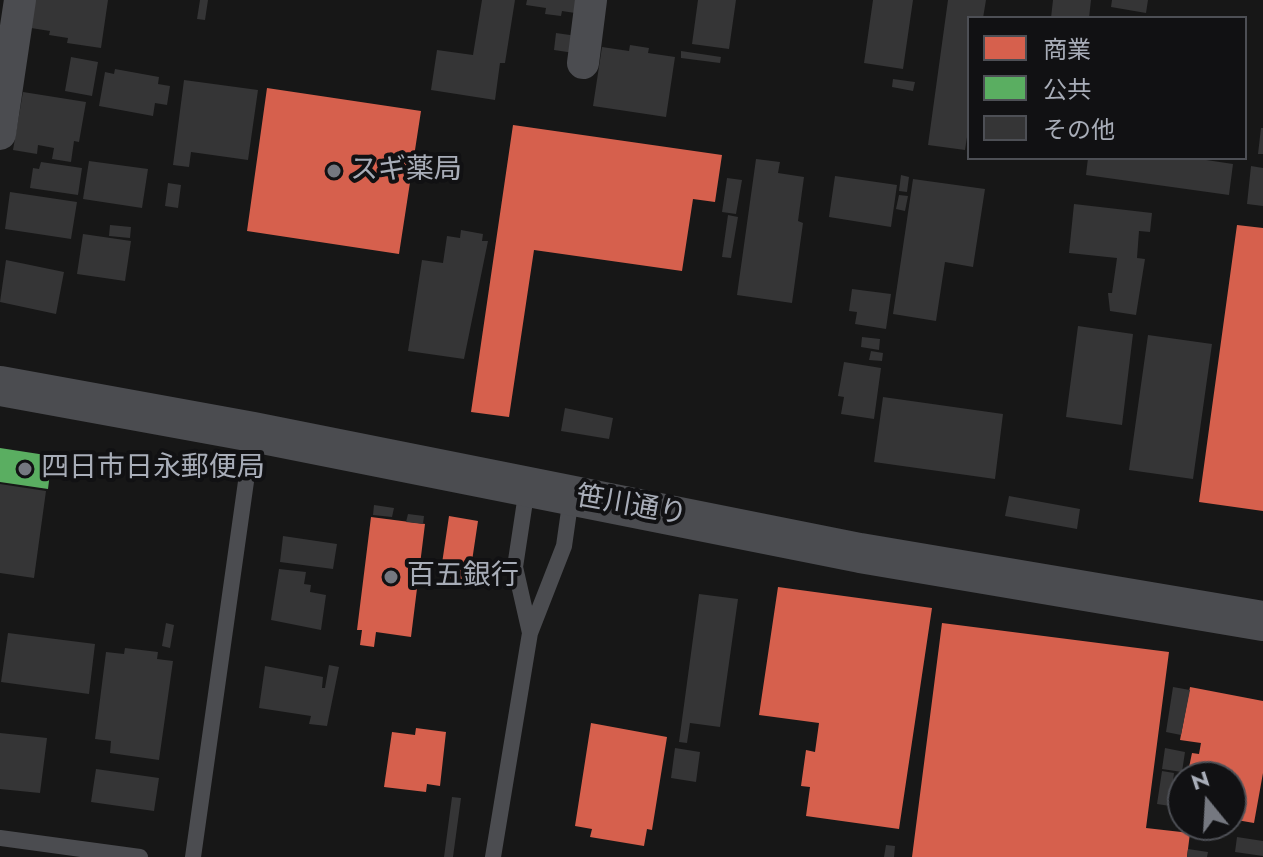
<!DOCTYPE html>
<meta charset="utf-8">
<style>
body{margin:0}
#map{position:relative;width:1263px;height:857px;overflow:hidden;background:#171717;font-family:Jost,"Noto Sans JP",sans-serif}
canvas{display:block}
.legend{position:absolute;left:967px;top:16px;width:280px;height:144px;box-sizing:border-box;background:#111113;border:2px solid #4d4f55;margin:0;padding:10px 14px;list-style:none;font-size:24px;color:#a8adb8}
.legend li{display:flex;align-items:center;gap:16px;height:40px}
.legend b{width:40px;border:2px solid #4d4f55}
.north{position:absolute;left:1167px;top:761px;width:80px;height:80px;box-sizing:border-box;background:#111113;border:2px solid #4d4f55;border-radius:50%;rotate:342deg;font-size:22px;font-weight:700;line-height:32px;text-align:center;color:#a8adb8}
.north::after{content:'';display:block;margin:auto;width:28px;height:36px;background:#757880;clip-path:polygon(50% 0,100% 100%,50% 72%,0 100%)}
</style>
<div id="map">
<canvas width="1263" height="857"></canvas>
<ul class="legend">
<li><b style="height:22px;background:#d6604d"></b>商業</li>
<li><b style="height:22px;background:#5aae61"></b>公共</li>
<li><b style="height:22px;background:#353536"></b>その他</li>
</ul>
<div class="north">N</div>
</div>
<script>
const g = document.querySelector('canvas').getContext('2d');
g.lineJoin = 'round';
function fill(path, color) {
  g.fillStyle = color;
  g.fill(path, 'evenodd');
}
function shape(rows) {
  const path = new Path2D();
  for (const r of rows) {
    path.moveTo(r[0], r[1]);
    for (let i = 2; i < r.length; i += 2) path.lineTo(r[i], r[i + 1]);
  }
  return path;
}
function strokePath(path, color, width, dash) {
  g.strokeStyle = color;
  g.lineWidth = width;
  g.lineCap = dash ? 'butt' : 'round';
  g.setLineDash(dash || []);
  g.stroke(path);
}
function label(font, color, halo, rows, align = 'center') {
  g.font = font + ' Jost,"Noto Sans JP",sans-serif';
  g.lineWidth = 8;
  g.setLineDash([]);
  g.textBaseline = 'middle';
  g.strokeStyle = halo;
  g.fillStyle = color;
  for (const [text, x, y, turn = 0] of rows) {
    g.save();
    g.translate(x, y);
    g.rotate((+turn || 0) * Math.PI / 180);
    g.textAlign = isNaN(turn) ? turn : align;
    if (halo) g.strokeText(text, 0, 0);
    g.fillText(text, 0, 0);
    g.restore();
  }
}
fill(shape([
 [267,88,421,111,399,254,247,231],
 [513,125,722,155,715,202,693,199,682,271,534,250,509,417,471,412],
 [1237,225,1263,228,1263,511,1199,502],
 [449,516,478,521,469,581,440,577],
 [371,517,425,524,411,637,376,632,374,647,360,645,362,630,357,630],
 [778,587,932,608,899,829,806,816,810,787,801,786,806,750,815,752,819,723,759,715],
 [942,623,1169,652,1146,828,1190,833,1187,857,912,857],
 [1190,687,1263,701,1263,773,1254,823,1231,819,1231,777,1187,777,1192,753,1199,754,1201,743,1180,740],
 [591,723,667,737,652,830,647,829,644,846,590,837,592,829,575,826],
 [416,728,446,732,440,786,427,784,426,792,384,787,392,732,415,735]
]), '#d6604d');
fill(shape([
 [0,448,52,456,48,489,0,482]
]), '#5aae61');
fill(shape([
 [29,0,108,0,101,48,67,43,68,38,49,35,50,31,31,28],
 [200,0,208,0,205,20,197,19],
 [482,0,515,0,505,63,500,63,495,100,431,90,437,50,473,55],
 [527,0,577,0,575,13,562,11,561,16,545,14,546,8,526,5],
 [698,0,736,0,729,49,692,44],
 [873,0,913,0,903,69,864,63],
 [948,0,986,0,983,18,969,18,969,124,965,150,928,145],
 [1053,0,1091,0,1089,18,1051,18],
 [1112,0,1148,0,1146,13,1111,7],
 [556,33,577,36,574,53,554,50],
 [630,45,649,48,648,53,675,57,666,117,593,106,602,47,629,51],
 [681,51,721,57,720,63,681,58],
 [71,57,98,62,92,96,65,91],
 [115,69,159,77,158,84,170,86,167,105,155,103,153,116,99,106,105,72,114,74],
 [893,79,915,82,913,91,892,87],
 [184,80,258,90,248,160,191,152,189,167,173,165],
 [23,92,86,102,79,142,74,141,71,162,52,159,54,148,38,145,37,154,13,150],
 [1261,128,1263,128,1263,154,1258,154],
 [1088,158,1193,158,1233,164,1229,195,1086,175],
 [756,159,780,162,778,173,804,177,798,221,803,223,792,303,737,295],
 [89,161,148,169,142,208,83,199],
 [41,162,82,168,78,195,30,188,33,168,39,169],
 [1251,166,1263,168,1263,206,1247,204],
 [901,175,909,177,907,192,899,191],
 [835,176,897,185,891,227,829,217],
 [727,178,742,180,736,214,722,212],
 [913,179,985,189,973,267,945,262,936,321,893,314],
 [168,183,181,185,178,208,165,206],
 [10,192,77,202,71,239,5,229],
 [899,195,908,196,905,211,896,209],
 [1074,204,1152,213,1150,232,1139,231,1137,258,1145,259,1136,315,1110,311,1108,293,1112,293,1117,258,1069,253],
 [728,215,738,217,731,258,722,257],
 [110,225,131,227,130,238,109,236],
 [461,230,483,234,482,241,488,241,464,359,408,351,422,260,443,263,447,236,460,238],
 [83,234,131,241,125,281,77,274],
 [6,260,64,272,56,314,0,302],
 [852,289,891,294,886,329,855,324,857,312,849,311],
 [1078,326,1133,334,1122,425,1066,417],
 [1148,335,1212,344,1193,479,1129,470],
 [862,337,880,339,879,350,861,347],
 [871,351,883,353,882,361,869,360],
 [844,362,881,368,874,419,841,414,844,397,838,396],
 [883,397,1003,414,995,479,874,462],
 [565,408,613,418,609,439,561,431],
 [0,484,46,491,34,578,0,573],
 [1009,496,1080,509,1077,529,1005,516],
 [374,505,394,508,392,517,373,515],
 [408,514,424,516,423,524,406,522],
 [283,536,337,544,333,569,280,562],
 [279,569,306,572,304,584,311,585,310,592,326,595,321,630,271,620],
 [699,594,738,599,720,727,690,723,687,743,679,742],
 [166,623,174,625,170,648,162,646],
 [8,633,95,644,89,694,1,682],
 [125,648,158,652,157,659,173,661,159,760,110,753,111,741,95,739,106,652,124,654],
 [329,665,339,667,327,726,309,724,311,716,259,708,265,666,323,677,322,688,325,688],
 [1173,687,1190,690,1181,735,1166,732],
 [0,733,47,738,40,793,0,789],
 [675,748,700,752,696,782,671,778],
 [1165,748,1185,752,1182,772,1162,769],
 [96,769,159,778,154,811,91,802],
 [1162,771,1174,773,1170,806,1157,804],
 [452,797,461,798,453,857,444,857],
 [1237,837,1263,841,1263,856,1235,852],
 [886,845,895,846,894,857,884,857],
 [1188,849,1208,852,1207,857,1187,857]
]), '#353536');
strokePath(shape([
 [527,488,515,567,530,633],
 [0,838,140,857],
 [193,857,253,432],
 [493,857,530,633,564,546,571,497]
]), '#4b4c50', 16);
strokePath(shape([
 [583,63,591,0],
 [0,134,20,0]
]), '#4b4c50', 32);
strokePath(shape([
 [0,386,253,432,860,553,1263,621]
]), '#4b4c50', 40);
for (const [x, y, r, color] of [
 [334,171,8,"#757880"],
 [25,469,8,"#757880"],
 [391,577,8,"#757880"]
]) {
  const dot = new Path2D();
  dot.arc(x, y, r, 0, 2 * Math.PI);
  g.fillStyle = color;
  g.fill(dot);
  strokePath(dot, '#111113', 3);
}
label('28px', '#a8adb8', '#111113', [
 ["スギ薬局",350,171],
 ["四日市日永郵便局",41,469],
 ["百五銀行",407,577]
], 'left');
label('28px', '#a8adb8', '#111113', [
 ["笹川通り",631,507,10]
]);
</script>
